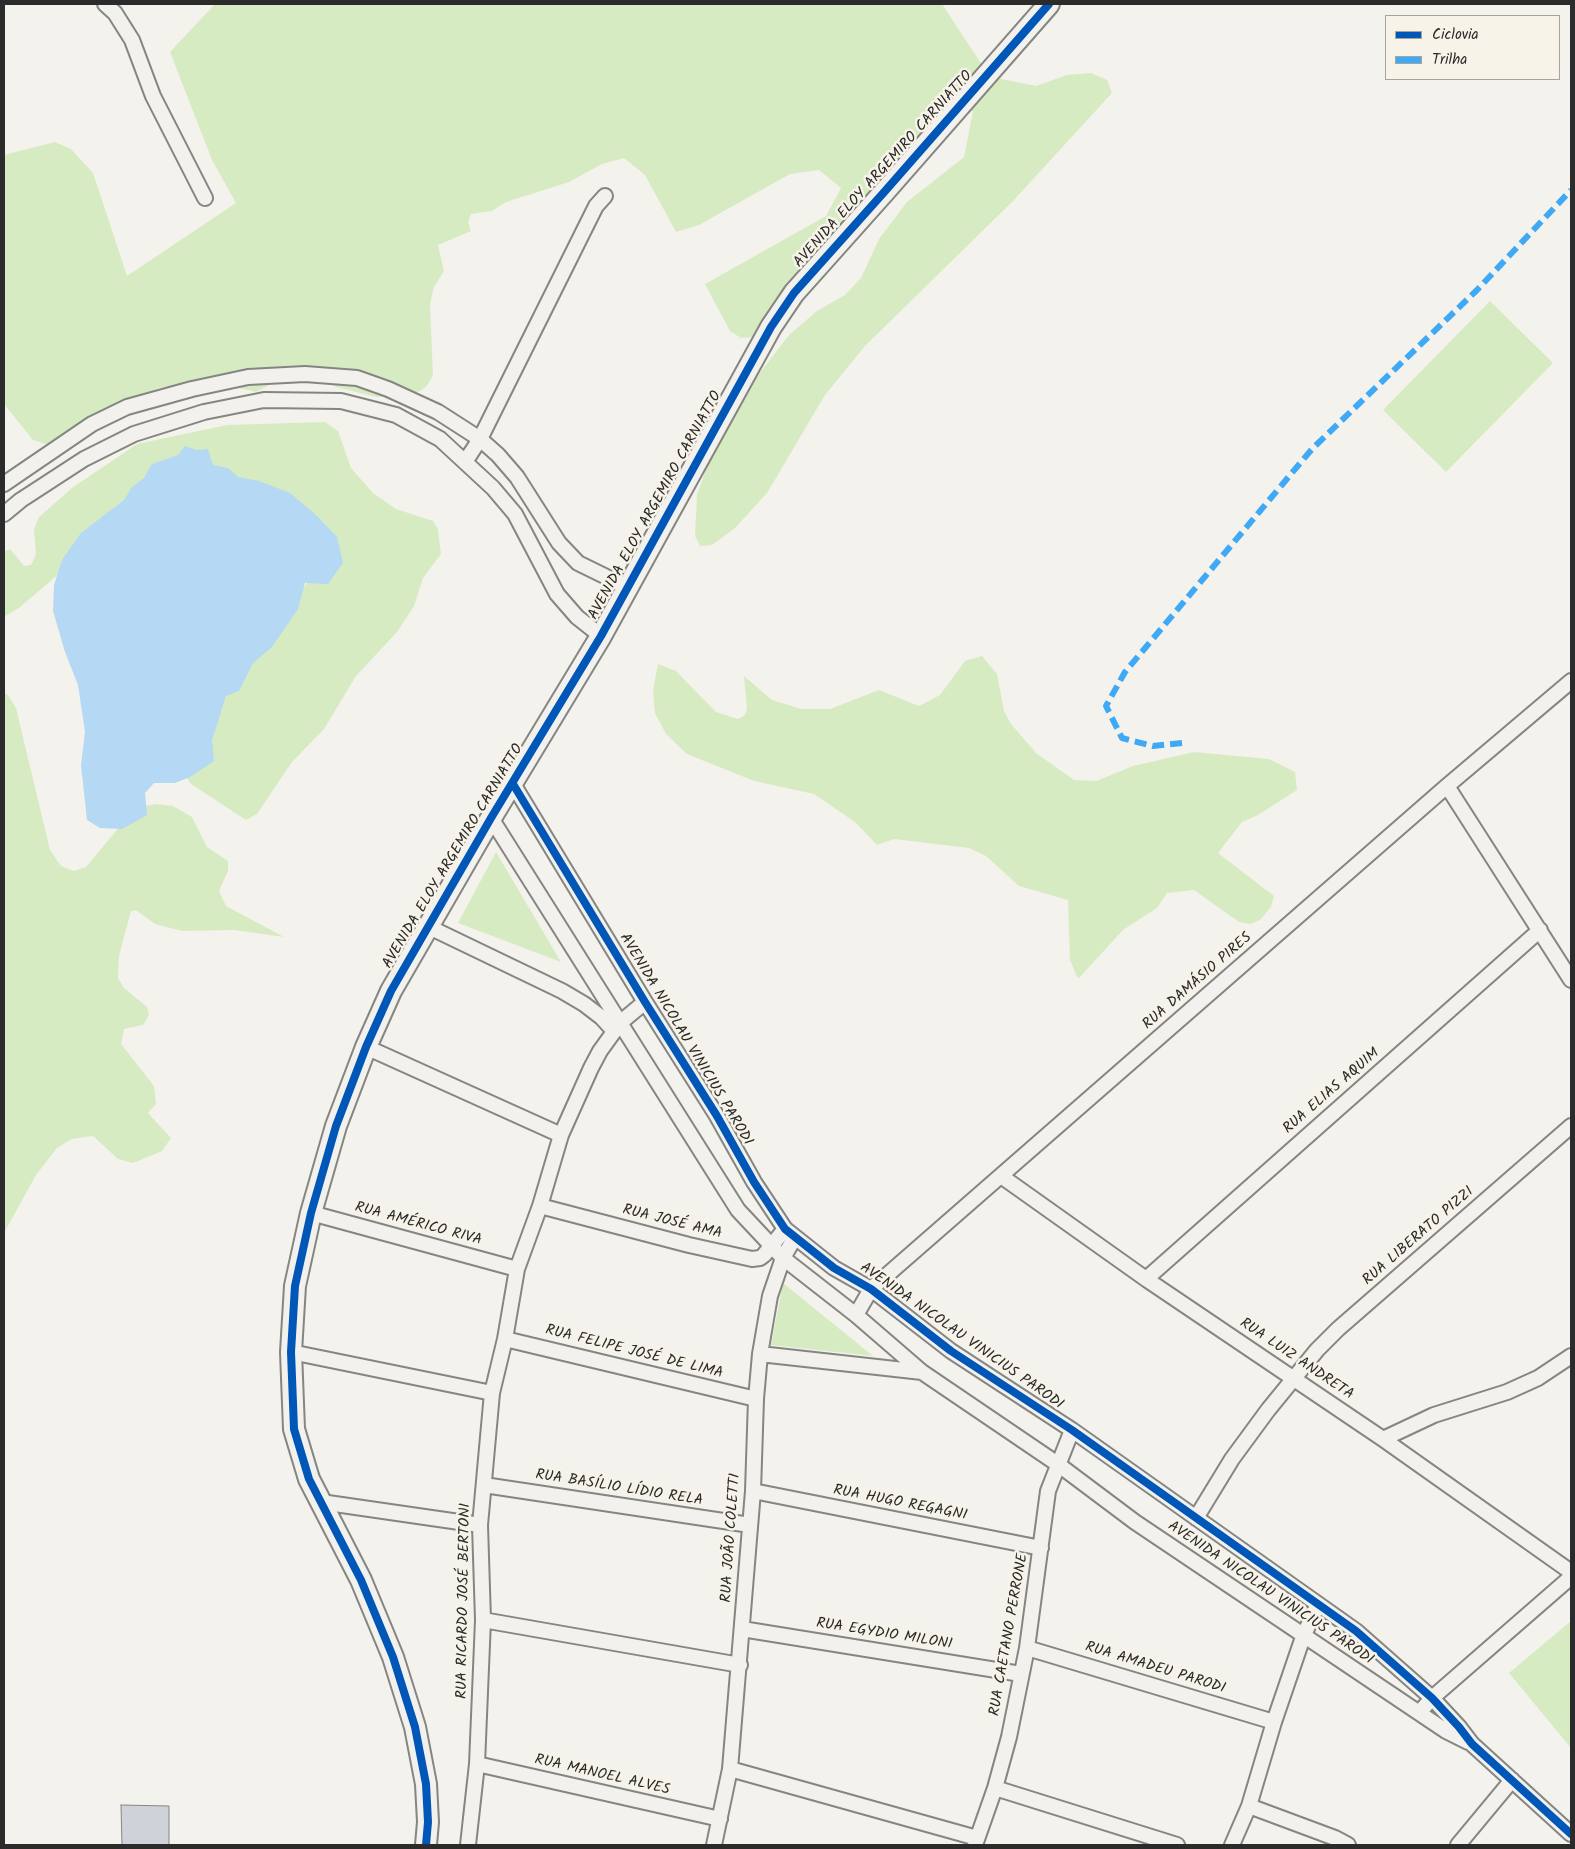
<!DOCTYPE html>
<meta charset="utf-8">
<style>
body{margin:0}
#map{position:relative;width:1575px;height:1849px;overflow:hidden;background:#f4f2ec;font-family:Kalam,sans-serif}
canvas{display:block}
.frame{position:absolute;inset:0;border:5px solid #2b2b2b;pointer-events:none}
.legend{position:absolute;left:1385px;top:15px;width:175px;height:65px;box-sizing:border-box;background:#f7f3e8;border:1px solid #a5a39c;margin:0;padding:6px 9px;list-style:none;font-size:15px;color:#2b2b2b}
.legend li{display:flex;align-items:center;gap:10px;height:25px}
.legend b{width:25px;border:1px solid #a5a39c}
</style>
<div id="map">
<canvas width="1575" height="1849"></canvas>
<div class="frame"></div>
<ul class="legend">
<li><b style="height:6px;background:#0057b8"></b>Ciclovia</li>
<li><b style="height:6px;background:#3fa9f5"></b>Trilha</li>
</ul>
</div>
<script>
const g = document.querySelector('canvas').getContext('2d');
g.lineJoin = 'round';
function fill(path, color) {
  g.fillStyle = color;
  g.fill(path, 'evenodd');
}
function shape(rows) {
  const path = new Path2D();
  for (const r of rows) {
    path.moveTo(r[0], r[1]);
    for (let i = 2; i < r.length; i += 2) path.lineTo(r[i], r[i + 1]);
  }
  return path;
}
function strokePath(path, color, width, dash) {
  g.strokeStyle = color;
  g.lineWidth = width;
  g.lineCap = dash ? 'butt' : 'round';
  g.setLineDash(dash || []);
  g.stroke(path);
}
function label(font, color, halo, rows, align = 'center') {
  g.font = font + ' Kalam,sans-serif';
  g.lineWidth = 5;
  g.setLineDash([]);
  g.textBaseline = 'middle';
  g.strokeStyle = halo;
  g.fillStyle = color;
  for (const [text, x, y, turn = 0] of rows) {
    g.save();
    g.translate(x, y);
    g.rotate((+turn || 0) * Math.PI / 180);
    g.textAlign = isNaN(turn) ? turn : align;
    if (halo) g.strokeText(text, 0, 0);
    g.fillText(text, 0, 0);
    g.restore();
  }
}
fill(shape([
 [215,4,942,4,986,71,997,78,1036,86,1067,75,1091,73,1107,80,1112,93,1013,201,865,346,825,395,767,493,735,528,712,545,700,546,695,536,697,495,714,446,736,404,789,335,817,311,845,295,861,278,879,239,907,202,964,157,973,111,967,110,778,313,751,337,741,338,730,331,705,284,826,216,841,188,819,170,790,174,699,225,676,232,645,175,624,158,602,164,569,182,506,202,492,211,471,214,468,222,471,231,438,245,444,271,434,287,430,304,433,376,426,387,412,396,376,397,336,387,305,370,289,374,256,392,213,382,160,388,124,400,77,442,55,447,33,440,4,404,4,155,55,142,71,149,93,173,127,276,236,203,212,160,170,52],
 [1490,301,1553,363,1446,472,1383,410],
 [325,422,338,431,351,468,373,493,396,509,433,521,438,529,441,554,423,578,414,606,397,632,356,676,324,729,292,762,257,814,246,820,191,784,183,772,181,762,286,609,313,576,61,572,19,608,4,617,4,552,10,549,24,566,31,565,36,554,34,529,39,517,72,488,137,444,227,425],
 [982,656,997,674,1004,711,1011,724,1036,753,1074,780,1096,781,1133,766,1194,752,1269,759,1295,772,1297,790,1258,815,1242,822,1218,853,1274,896,1271,907,1260,920,1250,924,1239,922,1194,890,1167,893,1157,908,1123,930,1078,979,1070,960,1068,900,1019,886,986,856,969,848,894,839,877,845,855,822,814,794,754,781,687,754,666,734,655,713,653,690,658,664,676,671,716,712,738,719,745,715,747,708,744,676,772,700,801,709,830,709,879,690,919,706,940,695,965,661],
 [4,693,8,695,16,708,50,850,61,866,74,871,86,867,135,808,156,804,173,806,192,817,207,847,228,861,228,871,219,891,226,906,284,937,234,930,182,931,155,924,136,910,131,911,119,956,118,978,124,988,147,1007,149,1015,143,1025,124,1029,121,1044,154,1086,156,1104,148,1113,171,1138,162,1151,133,1163,118,1159,93,1136,72,1139,57,1148,36,1175,4,1233],
 [496,852,561,962,458,923],
 [783,1283,873,1356,771,1345],
 [1571,1621,1571,1748,1509,1673]
]), '#d7ebc2');
fill(shape([
 [185,446,197,450,208,449,213,465,228,468,238,477,259,481,290,493,316,515,337,537,343,563,328,584,305,583,298,609,272,647,253,663,239,691,226,696,212,740,214,761,190,777,175,783,154,783,145,793,147,815,122,829,100,828,87,820,81,765,85,732,78,685,65,652,53,611,54,585,62,560,81,533,124,500,132,487,144,478,152,464,178,455]
]), '#b5d8f4');
const building = shape([
 [121,1805,169,1806,169,1845,122,1845,121,1805]
]);
fill(building, '#cfd3d9');
strokePath(building, '#858582', 1);
const street = shape([
 [105,4,115,13,132,40,153,96,205,198],
 [465,462,480,439,596,206,605,196],
 [4,484,92,424,127,407,192,389,248,377,305,374,357,378,388,389,438,412,480,439,498,455,517,477,559,543,578,563,627,587],
 [4,514,21,500,84,459,134,434,204,412,264,400,341,401,396,415,440,439,493,488,515,514,557,594,577,617,601,636],
 [513,784,645,1002,717,1116,754,1182,785,1229,834,1268,871,1289,951,1351,1072,1430,1356,1631,1432,1698,1459,1727,1472,1744,1571,1834],
 [1447,786,1571,980],
 [491,818,738,1210,783,1258,856,1315,922,1372,1059,1465,1135,1522,1446,1731,1468,1742],
 [429,927,562,991,584,1004,601,1017,614,1031],
 [366,1047,561,1135],
 [1001,1176,1146,1279,1383,1439,1571,1572],
 [540,1206,689,1245,752,1259,760,1258,764,1255,785,1229],
 [311,1213,517,1269],
 [1146,1279,1540,930],
 [856,1315,871,1289,1447,786,1571,681],
 [505,1339,756,1399],
 [291,1352,492,1393],
 [760,1354,922,1372],
 [1383,1439,1434,1415,1507,1392,1538,1378,1571,1356],
 [484,1485,750,1525],
 [753,1491,1041,1548],
 [321,1502,480,1525],
 [1196,1518,1232,1459,1268,1410,1317,1350,1338,1329,1571,1126],
 [483,1620,740,1665],
 [742,1629,1021,1674],
 [1027,1648,1274,1722],
 [1419,1713,1432,1698,1571,1577],
 [477,1764,720,1819],
 [730,1769,977,1838],
 [995,1788,1177,1845],
 [1249,1806,1335,1838,1348,1845],
 [468,1845,477,1764,483,1620,480,1525,492,1393,505,1339,517,1269,540,1206,561,1135,591,1068,600,1051,621,1022,645,1002],
 [714,1845,730,1769,753,1491,756,1399,760,1354,770,1296,783,1258,795,1237],
 [975,1845,995,1788,1009,1737,1027,1648,1048,1491,1072,1430],
 [1232,1845,1249,1806,1274,1722,1303,1637,1318,1604],
 [1458,1845,1512,1780]
]);
const secondary = shape([
 [426,1845,428,1822,426,1784,415,1727,393,1657,361,1580,309,1479,294,1429,291,1352,295,1286,311,1213,336,1126,366,1047,391,991,491,818,601,636,771,327,794,293,886,190,1049,4]
]);
strokePath(street, '#858582', 18);
strokePath(secondary, '#858582', 24);
strokePath(street, '#f2f1ed', 14);
strokePath(secondary, '#f2f1ed', 20);
strokePath(shape([
 [1182,743,1153,746,1122,738,1106,706,1125,672,1312,449,1477,290,1571,190]
]), '#3fa9f5', 6, [12, 6]);
strokePath(shape([
 [513,784,645,1002,717,1116,754,1182,785,1229,834,1268,871,1289,951,1351,1072,1430,1356,1631,1432,1698,1459,1727,1472,1744,1571,1834],
 [426,1845,428,1822,426,1784,415,1727,393,1657,361,1580,309,1479,294,1429,291,1352,295,1286,311,1213,336,1126,366,1047,391,991,491,818,601,636,771,327,794,293,886,190,1049,4]
]), '#0057b8', 8);
label('15px', '#2b2b2b', '#f7f3e8', [
 ["AVENIDA ELOY ARGEMIRO CARNIATTO",884,170,-48],
 ["AVENIDA ELOY ARGEMIRO CARNIATTO",656,506,-61],
 ["AVENIDA ELOY ARGEMIRO CARNIATTO",454,857,-59],
 ["RUA DAMÁSIO PIRES",1198,982,-41],
 ["AVENIDA NICOLAU VINICIUS PARODI",685,1040,59],
 ["RUA ELIAS AQUIM",1332,1092,-41],
 ["RUA JOSÉ AMA",672,1223,14],
 ["RUA AMÉRICO RIVA",418,1225,15],
 ["RUA LIBERATO PIZZI",1419,1237,-41],
 ["AVENIDA NICOLAU VINICIUS PARODI",961,1337,35],
 ["RUA FELIPE JOSÉ DE LIMA",634,1353,14],
 ["RUA LUIZ ANDRETA",1296,1360,34],
 ["RUA BASÍLIO LÍDIO RELA",619,1489,9],
 ["RUA HUGO REGAGNI",900,1504,11],
 ["RUA JOÃO COLETTI",732,1538,-86],
 ["AVENIDA NICOLAU VINICIUS PARODI",1270,1594,34],
 ["RUA RICARDO JOSÉ BERTONI",465,1601,-89],
 ["RUA EGYDIO MILONI",884,1635,9],
 ["RUA CAETANO PERRONE",1010,1635,-80],
 ["RUA AMADEU PARODI",1155,1669,17],
 ["RUA MANOEL ALVES",602,1776,13]
]);
</script>
